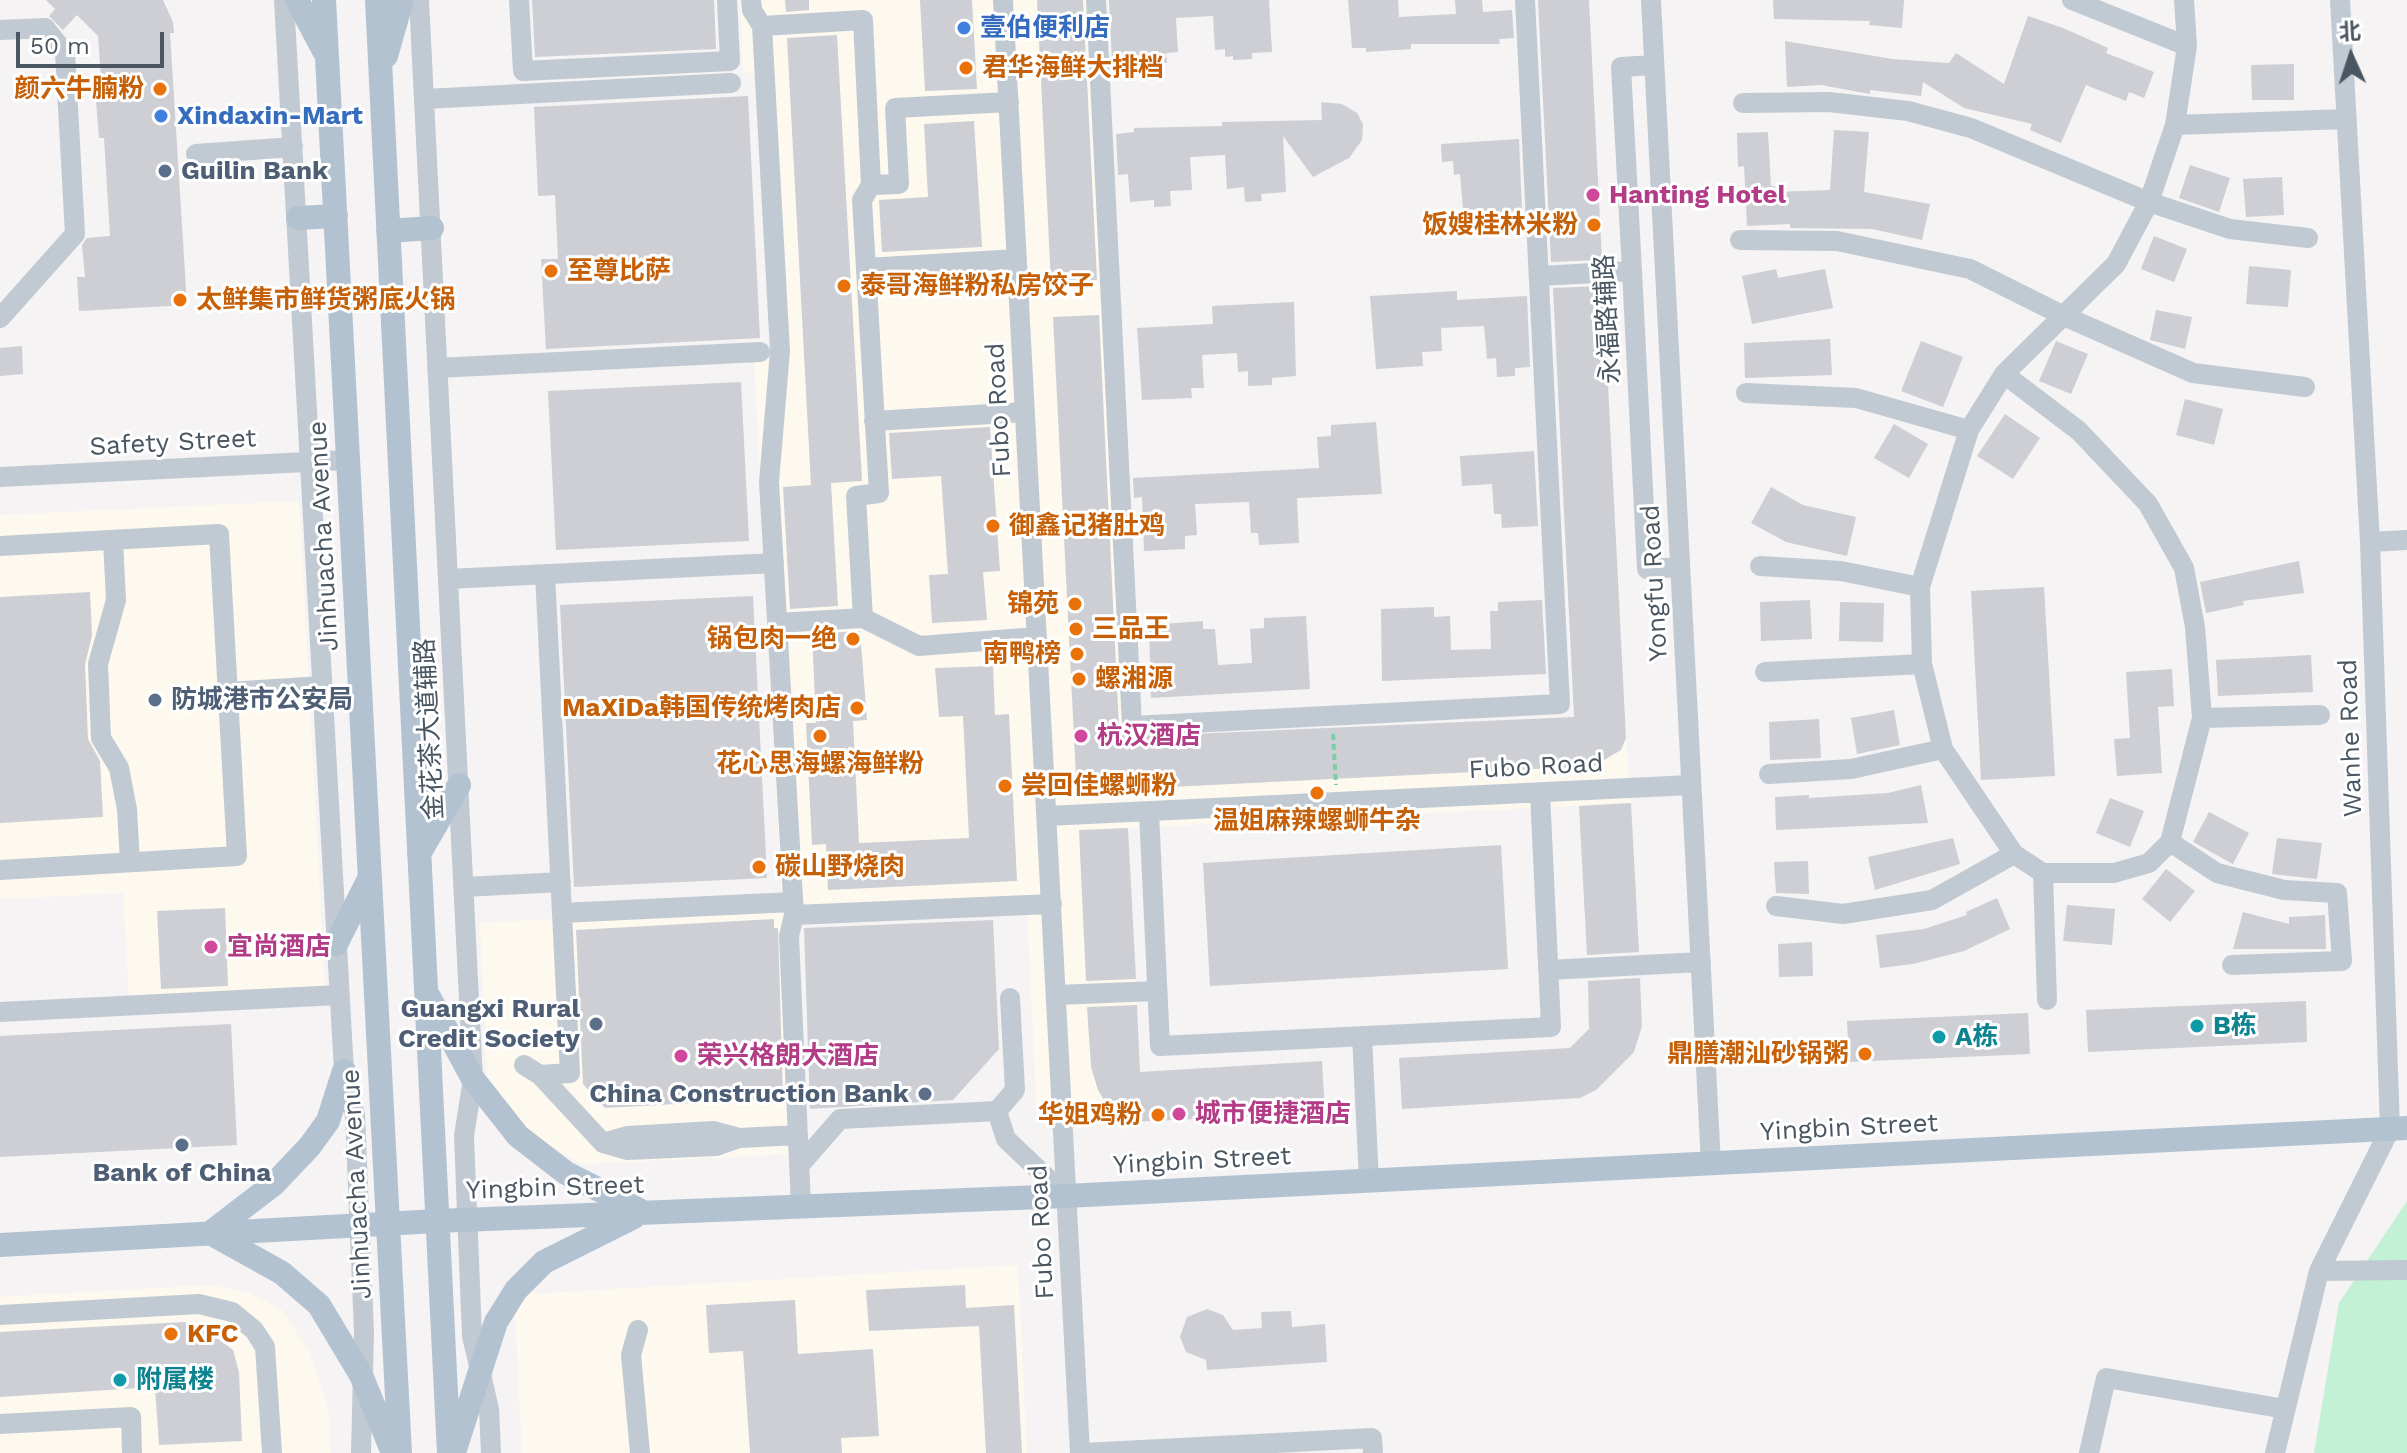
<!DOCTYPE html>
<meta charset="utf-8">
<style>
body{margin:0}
#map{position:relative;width:2407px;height:1453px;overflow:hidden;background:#f5f3f3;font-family:"Work Sans","Noto Sans SC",sans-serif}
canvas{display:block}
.north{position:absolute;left:2311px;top:16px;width:80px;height:80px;-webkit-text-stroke:6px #fff;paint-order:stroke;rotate:357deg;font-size:22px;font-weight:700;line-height:32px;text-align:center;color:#4a5661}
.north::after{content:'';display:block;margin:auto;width:28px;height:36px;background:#4a5661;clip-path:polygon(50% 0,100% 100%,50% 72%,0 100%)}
.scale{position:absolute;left:16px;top:32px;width:148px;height:36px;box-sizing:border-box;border:4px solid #4a5661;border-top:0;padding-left:10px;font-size:24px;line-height:28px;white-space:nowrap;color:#4a5661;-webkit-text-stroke:6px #fff;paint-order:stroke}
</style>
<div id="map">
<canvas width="2407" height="1453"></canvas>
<div class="north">北</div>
<div class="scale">50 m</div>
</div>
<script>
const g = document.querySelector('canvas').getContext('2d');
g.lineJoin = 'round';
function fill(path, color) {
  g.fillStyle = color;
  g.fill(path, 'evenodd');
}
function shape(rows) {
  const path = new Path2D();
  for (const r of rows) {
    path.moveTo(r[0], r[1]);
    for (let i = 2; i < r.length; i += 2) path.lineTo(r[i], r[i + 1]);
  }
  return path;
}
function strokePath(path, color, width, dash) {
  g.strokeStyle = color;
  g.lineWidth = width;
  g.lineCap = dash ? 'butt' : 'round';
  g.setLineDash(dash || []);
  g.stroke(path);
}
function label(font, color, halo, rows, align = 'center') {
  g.font = font + ' "Work Sans","Noto Sans SC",sans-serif';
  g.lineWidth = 6;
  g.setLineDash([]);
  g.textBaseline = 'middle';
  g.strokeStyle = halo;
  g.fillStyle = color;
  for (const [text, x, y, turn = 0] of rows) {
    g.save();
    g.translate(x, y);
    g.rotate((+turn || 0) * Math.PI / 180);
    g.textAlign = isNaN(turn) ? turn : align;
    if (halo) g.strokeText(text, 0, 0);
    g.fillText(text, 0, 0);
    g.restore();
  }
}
fill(shape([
 [740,0,1087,0,1126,789,1594,766,1621,750,1626,738,1631,803,1128,828,1143,1123,1037,1113,1026,895,782,908,794,1154,581,1164,526,1132,487,1077,480,923,782,907,754,358,771,357,757,72,743,73],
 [299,501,325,990,129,999,123,893,0,899,0,515],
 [1018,1265,1027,1453,522,1453,514,1295],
 [210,1285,250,1293,282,1310,310,1353,329,1412,331,1453,0,1453,0,1297]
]), '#fdf9ef');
fill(shape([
 [2407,1201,2407,1453,2314,1453,2339,1303]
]), '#c3f1d5');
fill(shape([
 [46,0,163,0,173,22,174,33,170,33,187,305,79,311,77,277,85,277,82,245,87,238,110,236,104,138,99,138,96,101,91,101,90,79,101,78,98,36,77,15,63,30,49,16,55,9],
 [532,0,714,0,716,49,535,57],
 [785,0,809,0,809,10,786,12],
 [920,0,972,0,977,89,925,91],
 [1037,0,1083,0,1097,280,1051,283],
 [1109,0,1269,0,1272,52,1252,53,1252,59,1233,60,1233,56,1225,57,1225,49,1215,50,1213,16,1176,18,1178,52,1166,53,1167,63,1112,61],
 [1348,0,1398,0,1399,17,1456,14,1455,0,1482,0,1483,12,1512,10,1514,38,1499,39,1500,44,1411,44,1411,49,1366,52,1366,48,1352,48],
 [1538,0,1589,0,1602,260,1551,262],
 [1773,0,1904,0,1902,28,1869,25,1870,21,1774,19],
 [2028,16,2063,28,2108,48,2106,53,2154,72,2144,98,2129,92,2126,101,2086,85,2061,143,2030,130,2032,124,1964,108,1923,82,1921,96,1870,90,1870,94,1821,85,1787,87,1785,41,1892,59,1949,63,1956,53,2004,84],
 [837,35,862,481,831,483,838,606,790,609,783,487,811,485,787,38],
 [2294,64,2294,100,2252,100,2251,65],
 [748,96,760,338,546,349,541,259,558,259,555,195,538,196,534,107],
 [1321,102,1342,104,1357,113,1363,124,1362,140,1349,158,1313,177,1283,136,1286,192,1261,194,1262,201,1245,202,1244,187,1227,189,1225,155,1190,157,1192,190,1170,191,1171,206,1154,207,1154,200,1130,202,1128,174,1118,175,1116,134,1134,132,1134,128,1222,126,1222,122,1322,120],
 [974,121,982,247,882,252,879,200,928,197,924,124],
 [1834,130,1869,132,1864,192,1930,204,1922,240,1872,229,1790,228,1790,224,1747,226,1744,166,1738,167,1737,133,1768,132,1771,186,1775,186,1775,192,1830,190],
 [1519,139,1522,211,1500,212,1501,220,1483,221,1482,209,1463,210,1460,174,1454,175,1453,161,1442,162,1441,144],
 [2190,165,2230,178,2219,212,2179,198],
 [2282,177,2284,215,2246,217,2243,179],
 [2154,236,2187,249,2174,282,2141,269],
 [2249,266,2291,270,2288,307,2246,304],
 [1776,269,1778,278,1825,269,1833,308,1752,324,1742,276],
 [1603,286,1626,738,1621,750,1594,766,1090,791,1081,787,1076,777,1053,317,1099,315,1119,727,1125,737,1574,717,1553,288],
 [1457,291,1457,300,1527,296,1530,367,1515,368,1515,376,1497,377,1496,358,1487,359,1484,326,1441,328,1442,351,1422,352,1423,366,1376,369,1370,296],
 [1294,302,1296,376,1272,378,1272,385,1248,386,1248,371,1238,372,1237,353,1202,355,1204,388,1191,388,1192,398,1142,400,1137,328,1213,324,1212,306],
 [2156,310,2192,317,2185,349,2150,340],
 [1830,339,1832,375,1745,378,1744,343],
 [1921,341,1963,357,1943,407,1901,391],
 [2056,341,2088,354,2071,394,2039,381],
 [22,346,23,374,0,376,0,348],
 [741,382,749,541,556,550,548,391],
 [2185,399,2223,409,2214,445,2176,435],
 [2005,414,2040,438,2013,479,1977,456],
 [1376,422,1382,494,1297,498,1299,543,1259,545,1258,533,1251,533,1249,502,1195,504,1197,535,1185,536,1185,549,1144,551,1142,497,1134,498,1133,478,1319,468,1317,437,1331,436,1331,425],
 [1894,424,1928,444,1909,478,1874,458],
 [990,427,1000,571,983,572,987,620,932,623,929,575,948,574,941,476,892,479,889,433],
 [1534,451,1538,526,1502,528,1501,514,1494,514,1492,484,1462,486,1460,456],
 [1771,487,1803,505,1856,517,1847,556,1786,542,1751,523],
 [2299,561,2304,593,2243,601,2244,605,2206,613,2200,582],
 [2044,587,2055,776,1981,780,1971,591],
 [90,592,92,636,85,664,88,739,100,761,103,817,0,823,0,597],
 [753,596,767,878,574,887,560,605],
 [1542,600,1546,674,1382,681,1381,609,1434,607,1434,617,1450,616,1451,650,1491,649,1490,611,1498,611,1498,602],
 [1810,600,1812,639,1761,641,1760,602],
 [1840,602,1884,603,1883,642,1839,641],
 [1306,616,1310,689,1151,698,1149,625,1203,621,1203,629,1215,629,1218,665,1252,663,1250,629,1264,628,1264,618],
 [860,631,867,720,853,721,859,843,969,838,963,716,939,717,935,668,993,666,995,715,1009,714,1017,881,828,890,826,844,812,845,806,723,816,723,812,634],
 [2311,655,2313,692,2218,696,2216,660],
 [2172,669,2174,706,2158,707,2162,773,2117,776,2114,739,2130,738,2126,672],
 [1894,710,1900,745,1857,754,1851,718],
 [1819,719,1821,758,1770,760,1769,722],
 [1921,785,1928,823,1776,830,1775,797,1809,795,1809,798,1888,793],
 [2110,798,2144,811,2130,847,2096,833],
 [1631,803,1639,952,1587,955,1579,806],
 [2209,812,2249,833,2233,864,2193,842],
 [1128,828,1136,979,1086,981,1079,830],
 [1953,838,1960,864,1875,890,1868,857],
 [2277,838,2322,843,2317,879,2272,874],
 [1501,845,1508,969,1210,986,1203,863],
 [1808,861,1809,894,1776,893,1774,862],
 [2166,869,2195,891,2170,922,2142,899],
 [1997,898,2010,929,1964,951,1913,964,1880,968,1876,935,1924,929,1967,915,1966,912],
 [2067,905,2115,909,2112,945,2063,941],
 [225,908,228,986,161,989,157,911],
 [2243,912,2289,924,2289,917,2325,915,2326,949,2233,949],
 [774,919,774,928,778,928,783,1098,605,1108,583,1084,576,930],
 [993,920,999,1049,953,1100,810,1109,804,928],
 [1812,942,1813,976,1779,977,1778,944],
 [1640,978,1642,1026,1634,1052,1596,1090,1580,1098,1402,1109,1399,1058,1570,1048,1589,1029,1588,981],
 [2306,1001,2307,1042,2088,1052,2086,1010],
 [1137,1005,1140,1072,1322,1061,1325,1113,1129,1122,1109,1108,1098,1090,1091,1067,1087,1007],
 [2028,1013,2030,1054,1849,1062,1847,1021],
 [231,1024,237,1145,0,1157,0,1036],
 [965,1285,966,1308,1014,1305,1022,1453,986,1453,979,1326,869,1331,866,1290],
 [795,1300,798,1354,873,1349,879,1436,841,1438,842,1453,750,1453,743,1351,709,1353,706,1305],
 [1207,1309,1223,1315,1233,1330,1262,1328,1261,1312,1291,1311,1292,1327,1325,1324,1327,1362,1207,1370,1206,1360,1186,1352,1180,1337,1187,1317],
 [184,1322,209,1332,233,1350,239,1372,242,1441,159,1445,155,1387,0,1397,0,1332]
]), '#cdcfd5');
strokePath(shape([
 [1333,734,1336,785]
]), '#7ad0a6', 4, [6, 4]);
strokePath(shape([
 [284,0,344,1071,355,1115,364,1332,361,1453],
 [419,0,473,1079,464,1136,472,1336,489,1409,491,1453],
 [519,0,523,71,730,61,727,0],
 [751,0,752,10,762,26,780,351,769,482,794,915,789,936,801,1206],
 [1003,0,1080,1453],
 [1096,0,1132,726,1560,704,1525,0],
 [1651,0,1711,1164],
 [2072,0,2187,46],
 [762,26,863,20,871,185,862,200,879,493,856,496,863,618],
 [0,30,45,28,65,53,75,234,0,318],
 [1654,65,1621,67,1632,271,1647,569,1680,567],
 [425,99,731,83],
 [1743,103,1829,102,1908,111,1971,128,2149,202,2230,229,2308,238],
 [2175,125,2347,119],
 [196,154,293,147],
 [871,185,899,184,895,108,1009,102],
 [1740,240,1837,241,1970,269,2064,316,2193,373,2305,387],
 [866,268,1017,259],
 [1539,276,1632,271],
 [437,368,760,352],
 [2004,374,2079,431,2148,504,2184,568,2195,627,2202,718,2170,842,2149,863,2114,873,2043,873],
 [1746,393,1856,398,1969,430],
 [874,421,1025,412],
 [0,477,348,460],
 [113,540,116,600,98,664,101,738,119,768,127,809,130,862],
 [2370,542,2407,540],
 [0,546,219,534,237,856,0,870],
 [1760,566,1841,571,1920,587],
 [448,579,774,563],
 [777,623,863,618,919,646,1037,637],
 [1765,672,1922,664],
 [228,692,322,686],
 [2202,718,2320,715],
 [1769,774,1851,769,1943,749],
 [1149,812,1160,1046,1551,1027,1540,793],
 [1047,816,1691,785],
 [2170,842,2217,873,2284,890,2337,893,2342,961,2232,965],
 [464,887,561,882],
 [1776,906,1843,914,1932,900,2014,854],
 [562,913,793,902],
 [794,915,1052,904],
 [1548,970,1701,962],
 [1056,995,1157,991],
 [2047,1000,2043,873,2014,854,1943,749,1922,664,1920,587,1969,430,2004,374,2116,264,2149,202,2175,125,2187,46,2184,0],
 [0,1012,339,995],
 [1362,1036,1369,1181],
 [524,1065,540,1075,603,1143,628,1150,716,1146,739,1138,798,1135],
 [540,1075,570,1073,545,574],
 [997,1111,1006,1139,1066,1196],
 [603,1143,628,1136,713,1131,739,1138],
 [799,1166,840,1119,997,1111,1015,1090,1010,998],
 [2319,1271,2407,1270],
 [0,1315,199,1304,232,1312,254,1330,265,1347,272,1453],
 [638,1330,631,1355,640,1453],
 [0,1424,131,1417,132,1453],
 [1084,1453,1372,1438,1373,1453],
 [2089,1453,2106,1378,2285,1409],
 [2275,1453,2319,1271,2390,1129,2370,542,2340,0]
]), '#c1cad2', 20);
strokePath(shape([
 [297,0,324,51],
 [324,0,400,1453],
 [377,0,449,1453],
 [386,56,402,0],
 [298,218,336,216],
 [388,231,432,228],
 [419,854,459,785],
 [336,944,368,881],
 [429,997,473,1079,518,1136,566,1173,641,1211],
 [210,1233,274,1184,310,1146,328,1121,344,1071],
 [212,1234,282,1273,319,1305,361,1375,393,1453],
 [0,1245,437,1221,1066,1196,2407,1128],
 [455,1449,496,1322,516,1290,544,1262,634,1217]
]), '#b3c2d1', 24);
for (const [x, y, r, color] of [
 [964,28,8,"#3f7fe0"],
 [966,68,8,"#e8710a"],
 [160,89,8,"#e8710a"],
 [161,116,8,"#3f7fe0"],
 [165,171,8,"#5c6f8a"],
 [1593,195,8,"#d1479c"],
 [1594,225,8,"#e8710a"],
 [551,271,8,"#e8710a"],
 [844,286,8,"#e8710a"],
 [180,300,8,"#e8710a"],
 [993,526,8,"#e8710a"],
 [1075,604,8,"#e8710a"],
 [1076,629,8,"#e8710a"],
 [853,639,8,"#e8710a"],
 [1077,654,8,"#e8710a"],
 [1079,679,8,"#e8710a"],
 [155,700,8,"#5c6f8a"],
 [857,708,8,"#e8710a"],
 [820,736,8,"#e8710a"],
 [1081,736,8,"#d1479c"],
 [1005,786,8,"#e8710a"],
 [1317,793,8,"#e8710a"],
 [759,867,8,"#e8710a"],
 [211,947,8,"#d1479c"],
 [596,1024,8,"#5c6f8a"],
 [2197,1026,8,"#0f9aa8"],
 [1939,1037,8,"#0f9aa8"],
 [1865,1054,8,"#e8710a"],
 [681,1056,8,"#d1479c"],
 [925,1094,8,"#5c6f8a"],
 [1179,1114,8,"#d1479c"],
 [1158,1115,8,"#e8710a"],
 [182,1145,8,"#5c6f8a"],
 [171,1334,8,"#e8710a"],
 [120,1380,8,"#0f9aa8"]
]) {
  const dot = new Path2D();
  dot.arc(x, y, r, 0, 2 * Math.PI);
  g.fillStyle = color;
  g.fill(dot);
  strokePath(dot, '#fff', 3);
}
label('bold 26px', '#366cbe', '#fff', [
 ["壹伯便利店",980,28],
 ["Xindaxin-Mart",177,116]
], 'left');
label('bold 26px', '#c56008', '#fff', [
 ["君华海鲜大排档",982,68],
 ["颜六牛腩粉",144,89,"right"],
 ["饭嫂桂林米粉",1578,225,"right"],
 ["至尊比萨",567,271],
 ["泰哥海鲜粉私房饺子",860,286],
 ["太鲜集市鲜货粥底火锅",196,300],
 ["御鑫记猪肚鸡",1009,526],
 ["锦苑",1059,604,"right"],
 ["三品王",1092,629],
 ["锅包肉一绝",837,639,"right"],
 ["南鸭榜",1061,654,"right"],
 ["螺湘源",1095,679],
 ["MaXiDa韩国传统烤肉店",841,708,"right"],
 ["花心思海螺海鲜粉",820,764,"center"],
 ["尝回佳螺蛳粉",1021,786],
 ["温姐麻辣螺蛳牛杂",1317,821,"center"],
 ["碳山野烧肉",775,867],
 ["鼎膳潮汕砂锅粥",1849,1054,"right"],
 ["华姐鸡粉",1142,1115,"right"],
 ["KFC",187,1334]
], 'left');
label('bold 26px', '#4e5e75', '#fff', [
 ["Guilin Bank",181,171],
 ["防城港市公安局",171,700],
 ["Guangxi Rural",580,1009,"right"],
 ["Credit Society",580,1039,"right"],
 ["China Construction Bank",909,1094,"right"],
 ["Bank of China",182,1173,"center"]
], 'left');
label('bold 26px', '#b23c85', '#fff', [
 ["Hanting Hotel",1609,195],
 ["杭汉酒店",1097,736],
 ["宜尚酒店",227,947],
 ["荣兴格朗大酒店",697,1056],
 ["城市便捷酒店",1195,1114]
], 'left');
label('26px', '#4a5661', '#fff', [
 ["永福路辅路",1608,319,-93],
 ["Fubo Road",999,410,-93],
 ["Safety Street",173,443,-3],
 ["Jinhuacha Avenue",324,536,-93],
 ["Yongfu Road",1655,583,-93],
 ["金花茶大道辅路",430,729,-93],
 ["Wanhe Road",2351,738,-92],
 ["Fubo Road",1536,767,-3],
 ["Yingbin Street",1849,1128,-3],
 ["Yingbin Street",1202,1161,-3],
 ["Jinhuacha Avenue",357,1184,-93],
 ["Yingbin Street",555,1188,-2],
 ["Fubo Road",1042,1232,-93]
]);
label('bold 26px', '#0d838f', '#fff', [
 ["B栋",2213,1026],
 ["A栋",1955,1037],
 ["附属楼",136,1380]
], 'left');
</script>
